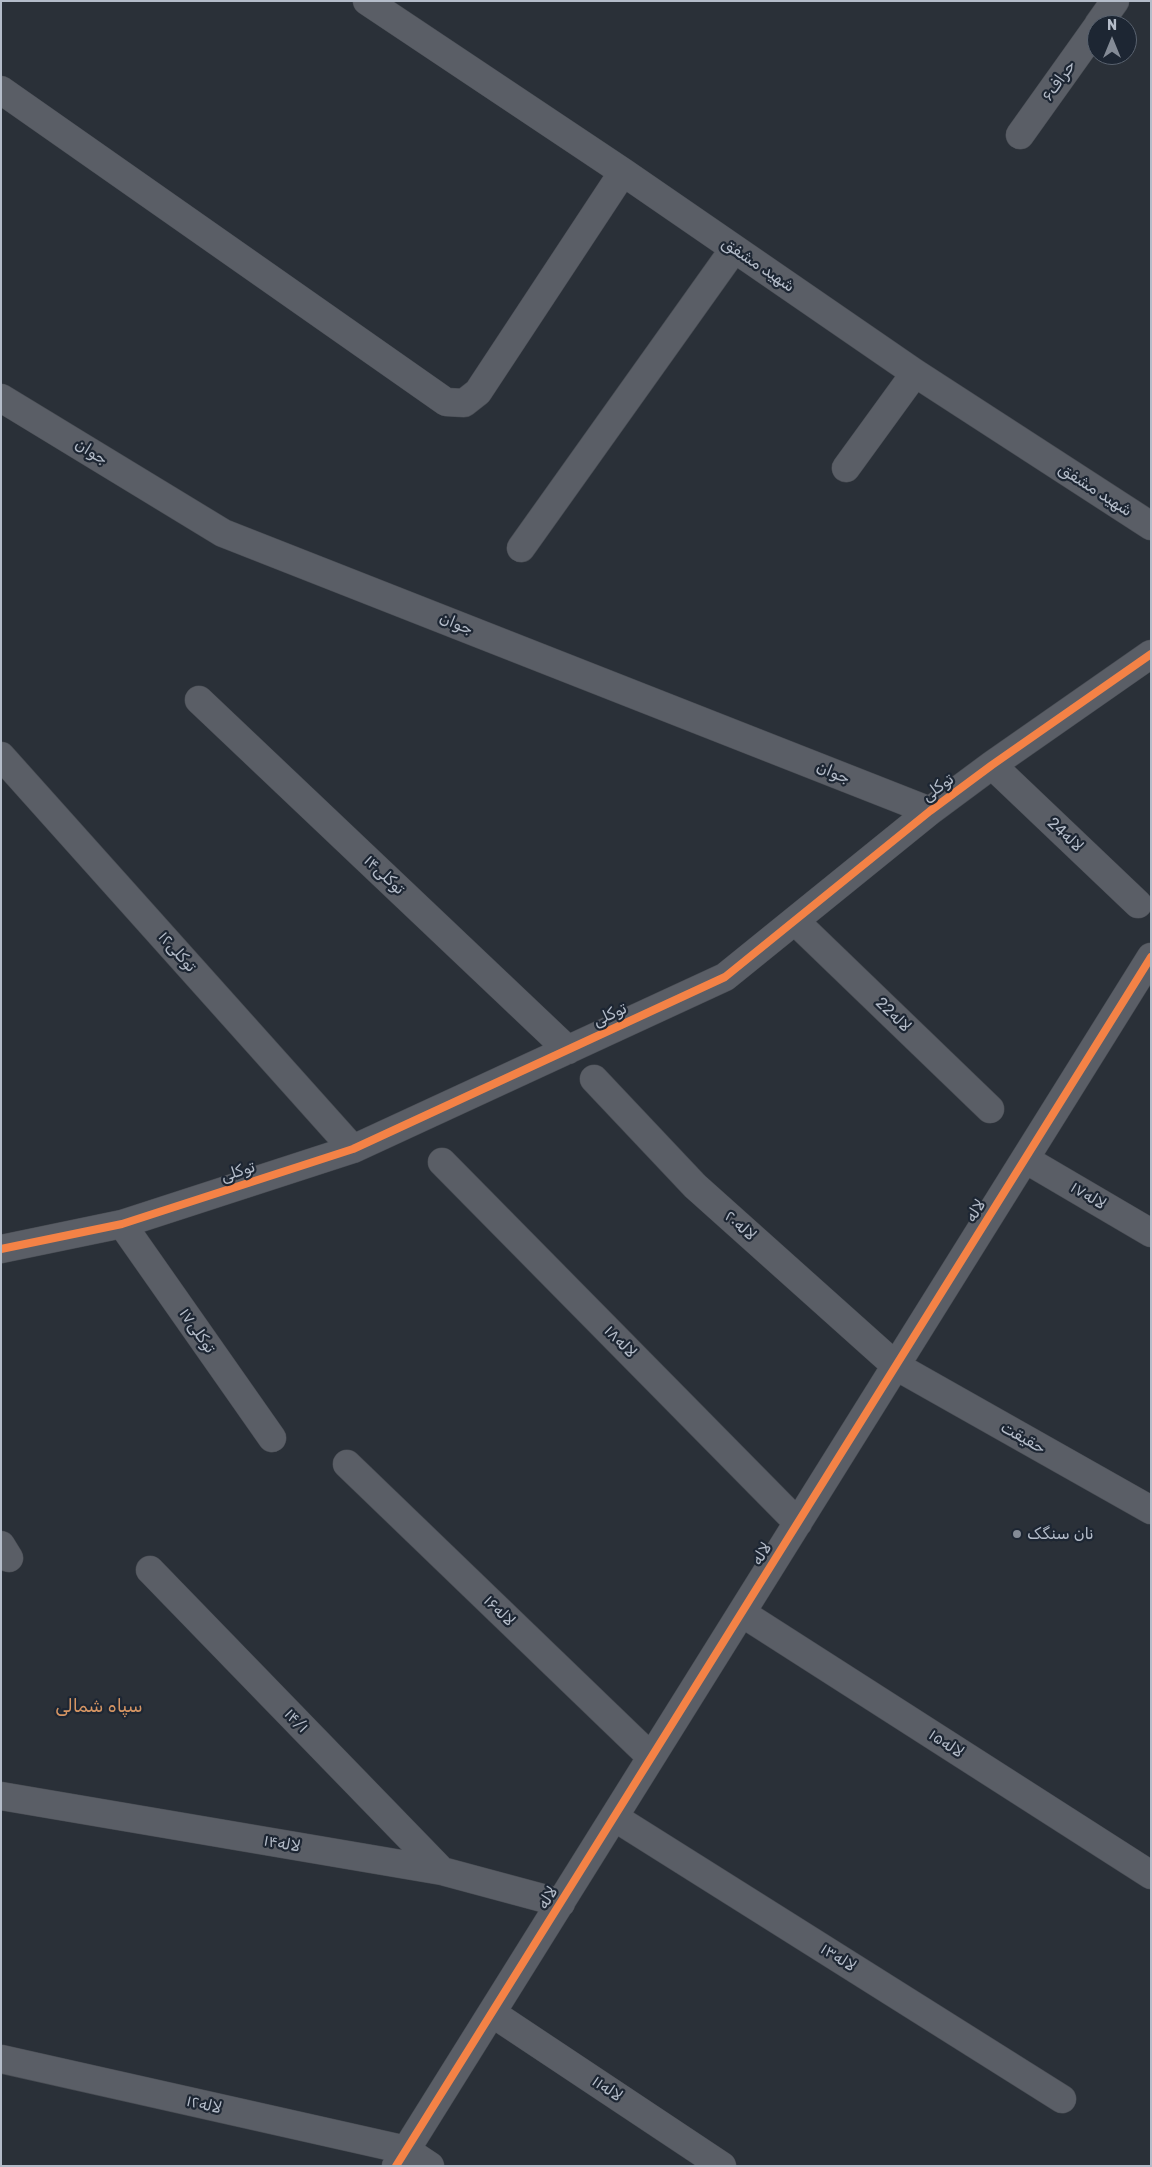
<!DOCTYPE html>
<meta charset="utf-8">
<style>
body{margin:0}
#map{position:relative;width:1152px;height:2167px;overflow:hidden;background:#2a3038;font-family:Rubik,sans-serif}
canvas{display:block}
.frame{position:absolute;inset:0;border:2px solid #b4bcc9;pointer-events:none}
.north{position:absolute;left:1087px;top:15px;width:50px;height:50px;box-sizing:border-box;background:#1d2633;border:1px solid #59626f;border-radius:50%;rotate:0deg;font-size:14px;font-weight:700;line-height:20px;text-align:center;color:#b4bcc9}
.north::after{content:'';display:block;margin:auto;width:18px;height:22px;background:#848b96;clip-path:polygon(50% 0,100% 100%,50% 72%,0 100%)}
</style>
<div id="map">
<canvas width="1152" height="2167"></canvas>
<div class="frame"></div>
<div class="north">N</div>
</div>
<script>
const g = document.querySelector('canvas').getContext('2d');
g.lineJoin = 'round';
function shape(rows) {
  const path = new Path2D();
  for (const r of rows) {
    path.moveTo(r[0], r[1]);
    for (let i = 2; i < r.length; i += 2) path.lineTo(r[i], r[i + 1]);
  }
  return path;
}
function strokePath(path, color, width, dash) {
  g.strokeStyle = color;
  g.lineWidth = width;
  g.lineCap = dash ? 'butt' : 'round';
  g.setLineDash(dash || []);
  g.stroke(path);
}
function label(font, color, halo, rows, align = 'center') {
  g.font = font + ' Rubik,Cairo,sans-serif';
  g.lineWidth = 4.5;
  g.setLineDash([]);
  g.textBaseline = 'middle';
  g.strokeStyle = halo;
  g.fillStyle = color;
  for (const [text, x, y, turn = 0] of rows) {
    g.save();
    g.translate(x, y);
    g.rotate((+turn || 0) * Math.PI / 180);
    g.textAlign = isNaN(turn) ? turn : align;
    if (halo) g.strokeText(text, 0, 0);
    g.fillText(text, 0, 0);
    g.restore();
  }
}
const minor = shape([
 [367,1,623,172,915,373,1151,526],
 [1098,25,1115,1],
 [1,90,446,402,464,403,478,392,623,172],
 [1020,135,1097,27],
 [1,398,223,533,930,811],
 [846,468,915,373],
 [521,548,734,249],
 [199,700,568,1050],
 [1,756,353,1149],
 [992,765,1138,904],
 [795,921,990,1109],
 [594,1079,695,1186,896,1366,1151,1510],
 [1025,1159,1151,1233],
 [442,1162,798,1523],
 [122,1224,272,1438],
 [1,1249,122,1224,353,1149,725,977,930,811,992,765,1151,654],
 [347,1464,651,1757],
 [1,1545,9,1558],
 [150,1570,442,1871],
 [742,1613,1151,1875],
 [1,1796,442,1871,561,1903],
 [614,1817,1062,2099],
 [492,2013,722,2166],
 [1,2059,406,2150,430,2166],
 [396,2166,1151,957]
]);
strokePath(minor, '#484c53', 29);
strokePath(minor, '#5a5e66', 28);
strokePath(shape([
 [1,1249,122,1224,353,1149,725,977,930,811,992,765,1151,654],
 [396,2166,1151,957]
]), '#f48246', 8);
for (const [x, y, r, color] of [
 [1017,1534,5,"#848b96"]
]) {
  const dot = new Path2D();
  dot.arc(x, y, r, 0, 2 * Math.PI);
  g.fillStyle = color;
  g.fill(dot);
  strokePath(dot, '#1d2633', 2);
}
label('16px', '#b4bcc9', '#1d2633', [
 ["حراف۶",1059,81,-55],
 ["شهید مشفق",758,265,34],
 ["جوان",91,452,31],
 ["شهید مشفق",1095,490,33],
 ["جوان",456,624,22],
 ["جوان",833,773,22],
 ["توکلی",938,788,-37],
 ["24لاله",1065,835,43],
 ["توکلی۱۴",384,875,43],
 ["توکلی۱۲",177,952,48],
 ["توکلی",610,1015,-25],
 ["22لاله",893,1015,44],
 ["توکلی",238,1172,-18],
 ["لاله۱۷",1088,1196,31],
 ["لاله",976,1211,-58],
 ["لاله۲۰",740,1226,42],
 ["توکلی۱۷",197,1331,55],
 ["لاله۱۸",620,1342,45],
 ["حقیقت",1023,1438,29],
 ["لاله",762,1554,-58],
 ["لاله۱۶",499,1611,44],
 ["۱۴/۱",296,1721,46],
 ["لاله۱۵",946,1744,33],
 ["لاله۱۴",282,1844,10],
 ["لاله",548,1898,-58],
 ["لاله۱۳",838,1958,32],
 ["لاله۱۱",607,2089,34],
 ["لاله۱۲",204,2105,13]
]);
label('16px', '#b4bcc9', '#1d2633', [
 ["نان سنگک",1027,1534]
], 'left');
label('18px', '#d59563', '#1d2633', [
 ["سپاه شمالی",99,1707]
]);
</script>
